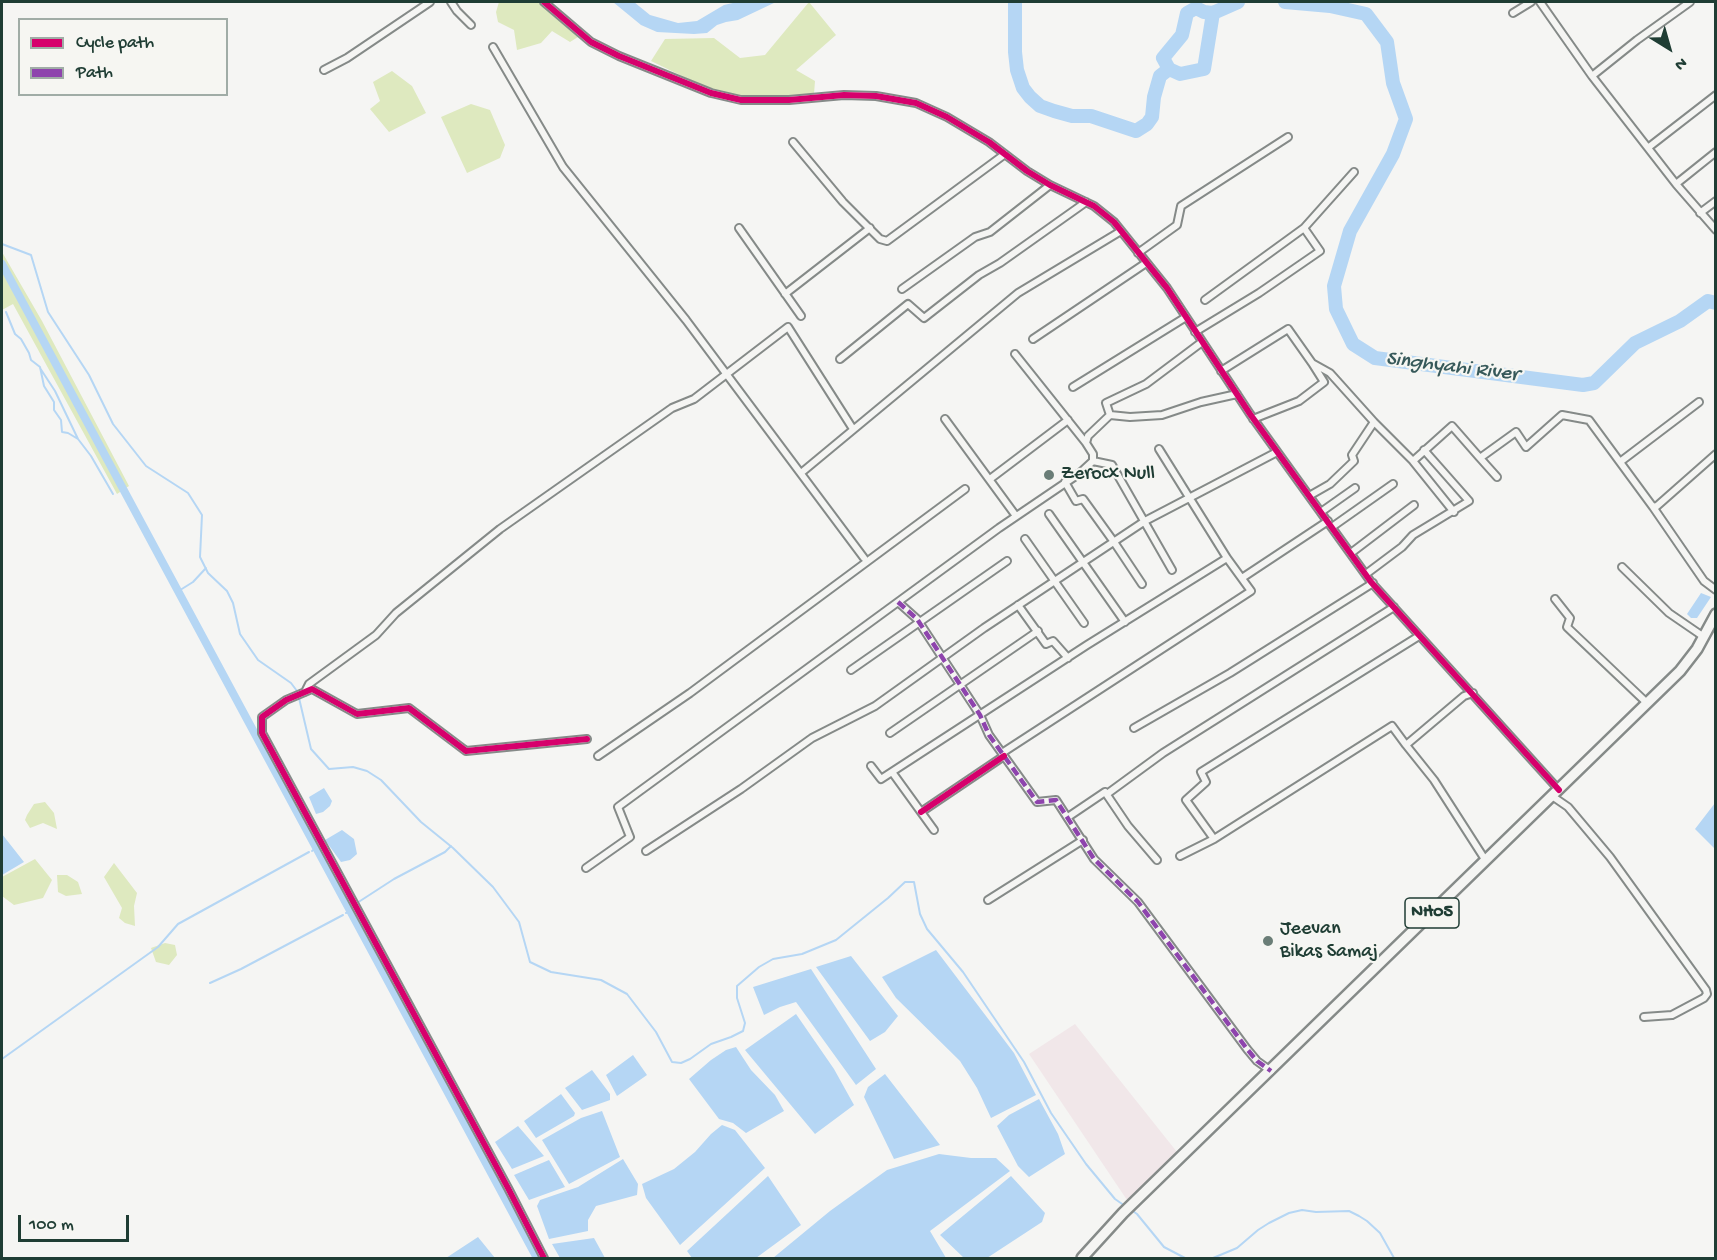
<!DOCTYPE html>
<style>
body{margin:0}
#map{position:relative;width:1717px;height:1260px;overflow:hidden;background:#f5f5f3;font-family:"Gochi Hand",sans-serif}
canvas{display:block}
.frame{position:absolute;inset:0;border:3px solid #1f3d34;pointer-events:none}
.legend{position:absolute;left:18px;top:18px;width:210px;height:78px;box-sizing:border-box;background:#f6f6f2;border:2px solid #a0aca6;margin:0;padding:8px 10px;list-style:none;font-size:18px;color:#1f3d34}
.legend li{display:flex;align-items:center;gap:12px;height:30px}
.legend b{width:30px;border:2px solid #a0aca6}
.north{position:absolute;left:1639px;top:18px;width:60px;height:60px;-webkit-text-stroke:4px #f6f6f2;paint-order:stroke;rotate:143deg;font-size:16px;font-weight:700;line-height:24px;text-align:center;color:#1f3d34}
.north::after{content:'';display:block;margin:auto;width:21px;height:27px;background:#1f3d34;clip-path:polygon(50% 0,100% 100%,50% 72%,0 100%)}
.scale{position:absolute;left:18px;top:1215px;width:111px;height:27px;box-sizing:border-box;border:3px solid #1f3d34;border-top:0;padding-left:8px;font-size:18px;line-height:21px;white-space:nowrap;color:#1f3d34;-webkit-text-stroke:4px #f6f6f2;paint-order:stroke}
</style>
<div id="map">
<canvas width="1717" height="1260"></canvas>
<div class="frame"></div>
<ul class="legend">
<li><b style="height:8px;background:#d6006c"></b>Cycle path</li>
<li><b style="height:8px;background:#8e44ad"></b>Path</li>
</ul>
<div class="north">N</div>
<div class="scale">100 m</div>
</div>
<script>
const g = document.querySelector('canvas').getContext('2d');
g.lineJoin = 'round';
function fill(path, color) {
  g.fillStyle = color;
  g.fill(path, 'evenodd');
}
function shape(rows) {
  const path = new Path2D();
  for (const r of rows) {
    path.moveTo(r[0], r[1]);
    for (let i = 2; i < r.length; i += 2) path.lineTo(r[i], r[i + 1]);
  }
  return path;
}
function strokePath(path, color, width, dash) {
  g.strokeStyle = color;
  g.lineWidth = width;
  g.lineCap = dash ? 'butt' : 'round';
  g.setLineDash(dash || []);
  g.stroke(path);
}
function label(font, color, halo, rows, align = 'center') {
  g.font = font + ' "Gochi Hand",sans-serif';
  g.lineWidth = 4.5;
  g.setLineDash([]);
  g.textBaseline = 'middle';
  g.strokeStyle = halo;
  g.fillStyle = color;
  for (const [text, x, y, turn = 0] of rows) {
    g.save();
    g.translate(x, y);
    g.rotate((+turn || 0) * Math.PI / 180);
    g.textAlign = isNaN(turn) ? turn : align;
    if (halo) g.strokeText(text, 0, 0);
    g.fillText(text, 0, 0);
    g.restore();
  }
}
fill(shape([
 [1075,1024,1177,1152,1127,1200,1029,1054]
]), '#f1e7e9');
fill(shape([
 [499,2,538,2,578,37,570,42,552,31,541,43,517,50,514,30,498,22,496,12],
 [809,2,836,35,796,70,815,81,814,94,784,96,740,96,709,89,651,61,665,39,714,38,740,58,765,55],
 [392,71,412,86,426,113,389,132,370,109,380,101,373,82],
 [471,104,490,110,505,145,500,158,467,173,441,117],
 [2,252,42,321,129,486,117,494,13,304,2,310],
 [45,802,54,813,57,829,43,823,30,828,25,820,27,815,34,804],
 [35,859,52,880,43,898,14,905,2,896,2,877],
 [114,863,137,893,134,906,135,926,125,923,119,918,122,908,104,877],
 [57,875,67,875,78,882,82,894,66,896,58,892],
 [165,943,175,945,177,955,169,965,156,962,151,948]
]), '#dee9bf');
fill(shape([
 [613,2,634,2,650,15,678,23,697,21,724,5,737,2,776,2,738,20,726,22,717,25,707,33,694,34,657,32,641,25],
 [1701,593,1711,597,1697,618,1691,618,1687,614],
 [324,788,332,801,330,806,323,812,316,814,309,797],
 [1715,803,1715,849,1695,829],
 [342,830,354,839,357,854,350,860,341,862,325,840],
 [2,834,24,862,2,875],
 [936,950,1014,1053,1036,1095,991,1118,977,1088,960,1061,896,998,882,977],
 [851,956,898,1016,885,1032,870,1041,816,967],
 [811,969,876,1069,856,1085,796,1002,780,1007,764,1015,753,987],
 [796,1014,834,1069,854,1105,815,1134,745,1050],
 [736,1047,751,1070,775,1095,784,1111,746,1133,733,1123,719,1119,689,1079,711,1060,726,1050],
 [633,1055,647,1075,617,1096,606,1075],
 [592,1070,610,1094,610,1100,582,1110,565,1088],
 [885,1074,940,1145,894,1159,864,1097,868,1087],
 [561,1094,575,1113,574,1116,536,1138,524,1121],
 [1039,1099,1058,1134,1065,1154,1029,1177,1018,1166,997,1126,1009,1115],
 [602,1111,620,1157,569,1184,542,1140,581,1118],
 [722,1125,735,1130,765,1168,680,1245,646,1198,642,1184,674,1169,695,1152,711,1134],
 [518,1126,544,1156,512,1169,495,1142],
 [939,1154,971,1158,996,1158,1010,1171,930,1231,946,1258,773,1258,830,1211,887,1170],
 [623,1159,638,1184,637,1195,596,1206,588,1220,588,1231,549,1239,537,1206,540,1200,578,1187],
 [549,1160,565,1187,529,1200,514,1175],
 [768,1176,801,1225,756,1258,692,1258,687,1251],
 [1011,1176,1045,1213,1042,1222,987,1258,964,1258,940,1235],
 [478,1237,495,1258,446,1258],
 [594,1238,605,1258,560,1258,552,1244]
]), '#b5d6f4');
strokePath(shape([
 [2,244,31,255,48,312,89,375,113,424,146,466,188,493,202,515,200,557,208,573,227,591,233,603,240,634,258,660,291,683,297,691],
 [6,312,15,334,21,339,29,353,31,360,40,367,44,386,54,402,54,410,61,420,62,432,68,433,78,439,91,456,113,494],
 [40,368,55,391,78,439],
 [177,592,193,582,206,568],
 [299,698,311,749,329,769,353,767,367,771,381,780,421,822,453,848,493,887,519,922,530,962,551,972,601,980,627,994,656,1032,672,1062,681,1063,690,1059,711,1044,731,1037,743,1031,745,1023,737,998,737,986,759,967,773,959,802,954,836,940,888,898,905,882,914,882,920,914,927,929,963,972,1024,1062,1051,1113,1086,1164,1115,1199,1125,1206],
 [312,851,316,848],
 [357,903,394,879,445,852,451,846],
 [348,908,351,906],
 [346,913,350,911],
 [210,983,241,969,343,915],
 [2,1059,158,947,178,924,309,852],
 [1130,1209,1137,1214,1164,1247,1185,1258],
 [1213,1258,1237,1248,1258,1230,1269,1223,1289,1213,1302,1210,1316,1212,1349,1211,1359,1216,1367,1221,1380,1233,1394,1258]
]), '#b5d6f4', 2);
strokePath(shape([
 [2,264,537,1258]
]), '#b5d6f4', 8);
strokePath(shape([
 [1015,2,1015,52,1017,70,1023,88,1030,97,1040,106,1054,111,1072,116,1091,116,1136,131,1147,124,1152,117,1154,97,1160,76,1169,69,1180,74,1204,69,1213,13,1238,2],
 [1285,2,1330,6,1366,14,1387,42,1393,83,1406,119,1393,154,1350,231,1334,286,1336,309,1353,344,1375,358,1583,385,1594,383,1635,343,1680,321,1708,301,1716,303],
 [1169,69,1163,58,1182,35,1187,13,1196,8,1204,12,1213,13]
]), '#b5d6f4', 14);
const street = shape([
 [451,2,457,11,471,25],
 [544,2,591,42,619,56,711,93,741,100,789,100,844,95,876,96,916,103,947,117,989,142,1027,171,1050,185,1094,206,1114,222,1167,288,1250,414,1371,582,1559,790],
 [1540,2,1592,76],
 [1690,2,1637,40,1592,76,1676,184,1716,230],
 [1513,13,1531,2],
 [493,47,563,167,686,320,864,558],
 [324,70,347,58,430,2],
 [793,142,843,202,880,239,887,241,1005,154],
 [1649,147,1716,95],
 [1676,184,1716,152],
 [1700,213,1716,201],
 [739,228,801,316],
 [1138,253,1177,225,1181,206,1288,137],
 [902,289,975,237,990,232,1050,185],
 [785,294,870,228],
 [1205,300,1304,228,1354,172],
 [1195,332,1259,293,1320,251,1304,228],
 [1033,339,1146,263],
 [1015,354,1086,443],
 [840,359,908,304,924,318,979,275,1000,263,1086,202],
 [1221,371,1288,329,1312,363],
 [1073,387,1186,317],
 [1110,415,1106,403,1146,384,1202,342],
 [945,419,1016,516],
 [1253,419,1299,401,1324,382,1312,363,1330,373,1374,422],
 [1480,458,1497,477],
 [1093,461,1112,465,1172,570],
 [1413,461,1454,512],
 [1620,462,1699,402],
 [801,473,1018,293,1121,231],
 [990,479,1068,420],
 [1065,482,1076,501,1083,499,1114,542,1142,584],
 [1309,496,1330,484,1354,461,1352,455,1374,422,1413,461,1452,426,1480,458,1516,432,1526,447,1562,415,1589,420,1653,507,1657,506,1716,454],
 [1653,507,1704,581,1716,590],
 [1321,512,1355,488],
 [1049,514,1125,622],
 [1332,527,1393,484],
 [1025,539,1084,623],
 [1351,553,1414,505],
 [1622,567,1669,613,1704,637],
 [1366,574,1402,547,1413,535,1469,501,1424,450],
 [1242,578,1328,521],
 [1555,599,1570,618,1567,627,1647,703],
 [898,602,917,619,980,715,989,735,1037,802,1056,800,1094,859,1138,902,1247,1049,1257,1061,1271,1071],
 [1018,605,1046,644,1053,641,1068,658],
 [851,670,1007,561],
 [305,692,309,684,376,635,396,613,500,529,672,408,694,399,788,327,853,429],
 [1134,728,1230,673,1373,583],
 [890,733,1038,631],
 [1406,745,1434,780,1486,861],
 [1002,753,1251,591,1227,558,1159,449],
 [598,756,690,693,965,489],
 [871,766,881,779,1087,645,1227,558],
 [892,772,934,830],
 [1107,794,1163,753,1394,607],
 [1552,796,1568,807,1610,857,1706,990,1707,994,1704,998,1672,1015,1644,1017],
 [921,812,1004,756],
 [1068,817,1105,792,1128,826,1157,860],
 [1214,839,1186,800,1206,782,1201,772,1419,636],
 [646,851,741,789,812,738,875,706,984,628,1145,521,1277,452],
 [1180,856,1214,839,1392,726,1406,745,1464,696,1473,693],
 [586,868,630,837,618,807,999,528,1080,473,1093,461,1093,454,1086,443,1088,436,1110,415,1130,417,1162,415,1201,402,1237,394],
 [988,900,1083,840],
 [544,1258,508,1188,262,733,262,717,286,700,312,689,357,714,409,708,466,751,587,739]
]);
const primary = shape([
 [1082,1258,1123,1213,1680,671,1697,649,1716,614]
]);
strokePath(street, '#858a88', 10);
strokePath(primary, '#858a88', 14);
strokePath(street, '#f5f5f3', 6);
strokePath(primary, '#f5f5f3', 9);
strokePath(shape([
 [898,602,917,619,980,715,989,735,1037,802,1056,800,1094,859,1138,902,1247,1049,1257,1061,1271,1071]
]), '#8e44ad', 4.5, [9, 4.5]);
strokePath(shape([
 [544,2,591,42,619,56,711,93,741,100,789,100,844,95,876,96,916,103,947,117,989,142,1027,171,1050,185,1094,206,1114,222,1167,288,1250,414,1371,582,1559,790],
 [921,812,1004,756],
 [544,1258,508,1188,262,733,262,717,286,700,312,689,357,714,409,708,466,751,587,739]
]), '#d6006c', 6);
for (const [x, y, r, color] of [
 [1049,475,6,"#6a7d77"],
 [1268,941,6,"#6a7d77"]
]) {
  const dot = new Path2D();
  dot.arc(x, y, r, 0, 2 * Math.PI);
  g.fillStyle = color;
  g.fill(dot);
  strokePath(dot, '#f6f6f2', 2);
}
for (const [x, y, w] of [
 [1432,913,54]
]) {
  const box = new Path2D();
  box.roundRect(x - w / 2, y - 15, w, 30, 4.5);
  g.fillStyle = '#f6f6f2';
  g.fill(box);
  strokePath(box, '#1f3d34', 1.5);
}
label('bold 18px', '#1f3d34', null, [
 ["NH05",1432,913]
]);
label('20px', '#1f3d34', '#f6f6f2', [
 ["Zerocx Null",1061,475],
 ["Jeevan",1280,930],
 ["Bikas Samaj",1280,953]
], 'left');
label('italic 21px', '#37595a', '#f6f6f2', [
 ["Singhyahi River",1452,368,7]
]);
</script>
